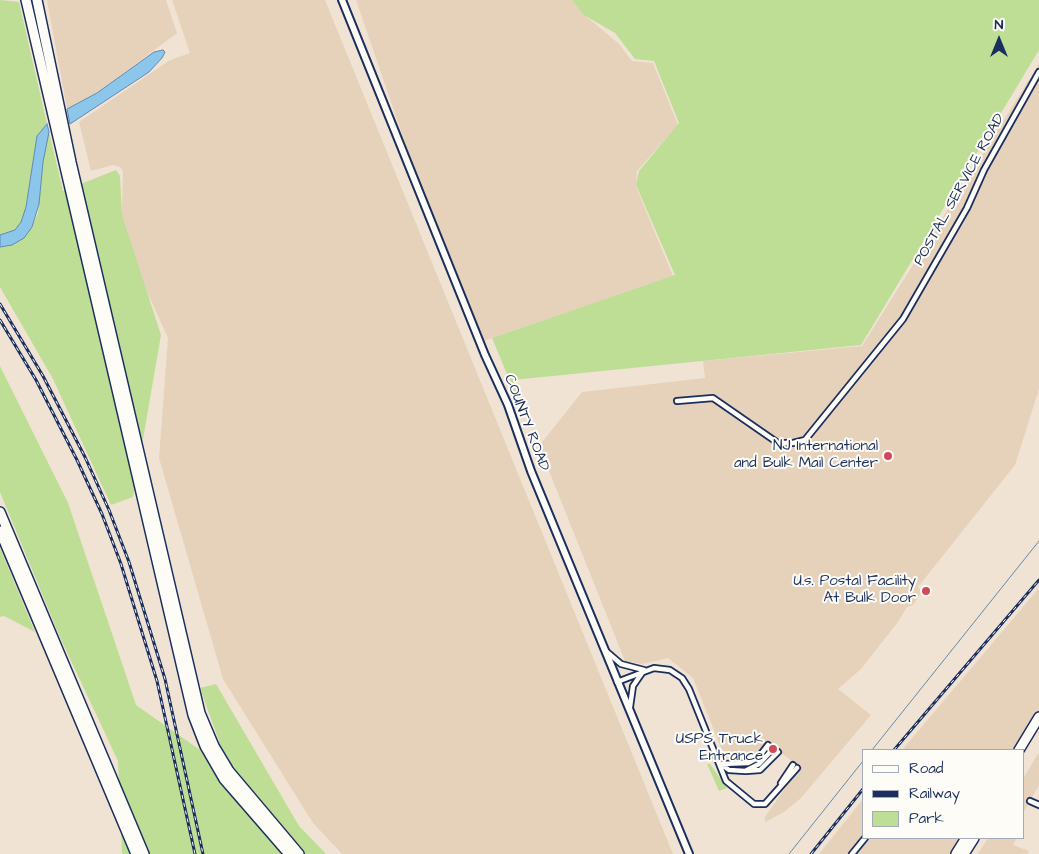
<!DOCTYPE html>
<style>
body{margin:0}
#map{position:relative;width:1039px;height:854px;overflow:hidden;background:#f0e3d4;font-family:"Architects Daughter",sans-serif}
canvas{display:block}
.legend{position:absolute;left:862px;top:749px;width:162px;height:90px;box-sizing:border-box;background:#fdfcf7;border:1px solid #a3aaba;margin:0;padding:6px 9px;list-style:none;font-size:15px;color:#1b2f5e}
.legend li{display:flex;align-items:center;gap:10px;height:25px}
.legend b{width:25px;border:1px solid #a3aaba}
.north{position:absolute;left:974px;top:15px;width:50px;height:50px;-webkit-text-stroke:4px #fdfcf7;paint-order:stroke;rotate:0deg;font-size:14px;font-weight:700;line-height:20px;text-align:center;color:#1b2f5e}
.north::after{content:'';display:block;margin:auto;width:18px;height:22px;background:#1b2f5e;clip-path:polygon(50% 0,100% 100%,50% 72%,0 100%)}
</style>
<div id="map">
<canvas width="1039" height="854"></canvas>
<ul class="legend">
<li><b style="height:6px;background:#fdfcf7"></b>Road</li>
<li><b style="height:6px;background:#1b2f5e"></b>Railway</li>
<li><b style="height:14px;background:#bedd95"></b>Park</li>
</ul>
<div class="north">N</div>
</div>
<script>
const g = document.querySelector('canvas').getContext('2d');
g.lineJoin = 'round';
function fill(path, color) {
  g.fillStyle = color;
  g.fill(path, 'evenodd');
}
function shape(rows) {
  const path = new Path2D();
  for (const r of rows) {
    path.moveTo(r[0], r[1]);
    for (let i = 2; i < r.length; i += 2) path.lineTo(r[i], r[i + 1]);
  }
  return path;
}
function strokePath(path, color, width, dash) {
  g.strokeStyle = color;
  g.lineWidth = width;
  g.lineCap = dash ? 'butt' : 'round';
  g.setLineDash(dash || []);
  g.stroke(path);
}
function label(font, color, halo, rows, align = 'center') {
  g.font = font + ' "Architects Daughter",sans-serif';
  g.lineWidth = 4;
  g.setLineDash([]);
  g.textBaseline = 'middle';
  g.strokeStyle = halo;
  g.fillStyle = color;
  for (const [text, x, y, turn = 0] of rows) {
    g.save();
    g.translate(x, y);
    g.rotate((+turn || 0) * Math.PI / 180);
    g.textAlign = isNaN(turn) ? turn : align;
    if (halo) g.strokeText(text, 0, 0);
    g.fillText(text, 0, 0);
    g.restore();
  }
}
fill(shape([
 [47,0,166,0,177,33,97,93,67,109],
 [172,0,325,0,673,854,342,854,313,823,223,679,159,458,168,338,144,285,122,215,123,171,120,167,113,165,91,171,79,122,170,60,190,53],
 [356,0,572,0,587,17,619,44,632,61,653,63,678,125,637,171,636,187,673,276,483,341,413,166],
 [1039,64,1039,389,1015,465,918,587,922,591,913,605,907,607,898,622,861,669,838,689,871,715,801,798,784,812,765,822,765,817,800,767,768,743,760,752,743,760,737,761,729,758,721,748,693,678,668,658,642,664,625,661,539,446,582,392,705,378,703,361,862,346],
 [1039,588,1039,711,1016,750,902,750],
 [1039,752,1039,785,1023,813,1023,779],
 [863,799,863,838,963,838,953,854,819,854],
 [988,838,1017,838,1013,845,1029,851,1027,854,978,854]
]), '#e6d2bb');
fill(shape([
 [0,0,19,2,47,124,37,136,26,207,21,222,15,230,0,235],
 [572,0,1039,0,1039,50,861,345,513,380,522,394,514,391,492,338,675,275,636,185,639,171,679,123,654,61,635,59,615,33,584,15],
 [49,132,63,191,116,170,120,176,122,215,161,335,133,497,111,505,53,379,0,287,0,247,12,245,32,227,38,213,43,162],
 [0,366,68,503,136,705,200,750,219,741,200,688,216,684,299,826,326,854,122,854,118,761,59,635,0,492],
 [0,548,35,632,4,616,0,617],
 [707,764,710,764,727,788,719,791]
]), '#bedd95');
const water = shape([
 [163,50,165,52,162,58,149,72,70,124,67,109,97,93,154,52,163,50],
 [47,124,49,132,43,162,39,204,32,227,24,238,12,245,0,247,0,235,15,230,21,222,26,207,37,136,47,124]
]);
fill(water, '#8cc6eb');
strokePath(water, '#5f8ab3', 1);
strokePath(shape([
 [872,750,1039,541],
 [789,854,863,761]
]), '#5f8ab3', 1);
const street = shape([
 [677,401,713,398,778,443,793,443,805,440,903,319,967,208,984,170,1039,72],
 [607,652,621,664,644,670],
 [617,682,654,668,670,670,682,678,689,689,726,781,754,804,765,804,797,768],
 [630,707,633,686,642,673],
 [721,764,729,770,745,771,759,764,773,749],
 [721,764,748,763,758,758,768,745],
 [746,771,760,770,778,752],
 [781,783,793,765],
 [1030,801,1039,805],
 [852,854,865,838]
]);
const secondary = shape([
 [342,0,485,355,508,405,531,471,689,854]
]);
const highway = shape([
 [26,0,193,715,205,746,224,779,289,854],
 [37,0,71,162,200,713,214,746,229,771,299,854],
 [0,512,144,854],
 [0,531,136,854],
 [1019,750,1039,717],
 [956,854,966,838],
 [964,854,974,838]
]);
strokePath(street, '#1b2f5e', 8);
strokePath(secondary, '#1b2f5e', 10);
strokePath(highway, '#1b2f5e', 12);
strokePath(street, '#fdfcf7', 4.5);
strokePath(secondary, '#fdfcf7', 6);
strokePath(highway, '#fdfcf7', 9);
const rail = shape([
 [0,304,43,376,85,457,109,510,129,562,165,679,203,854],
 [0,320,36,380,77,460,102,514,121,564,157,681,195,854],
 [894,750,1039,580],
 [811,854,863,789]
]);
strokePath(rail, '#1b2f5e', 3);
strokePath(rail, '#fdfcf7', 1, [4]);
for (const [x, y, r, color] of [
 [888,456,5,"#d1495b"],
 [926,591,5,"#d1495b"],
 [773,749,5,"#d1495b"]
]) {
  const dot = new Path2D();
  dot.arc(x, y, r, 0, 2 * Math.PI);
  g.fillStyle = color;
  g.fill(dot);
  strokePath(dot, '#fdfcf7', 2);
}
label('15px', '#1b2f5e', '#fdfcf7', [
 ["POSTAL SERVICE ROAD",960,190,-61],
 ["COUNTY ROAD",526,423,69]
]);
label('15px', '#1b2f5e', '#fdfcf7', [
 ["NJ International",878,447],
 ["and Bulk Mail Center",878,464],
 ["U.s. Postal Facility",916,582],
 ["At Bulk Door",916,599],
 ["USPS Truck",763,740],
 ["Entrance",763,757]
], 'right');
</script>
